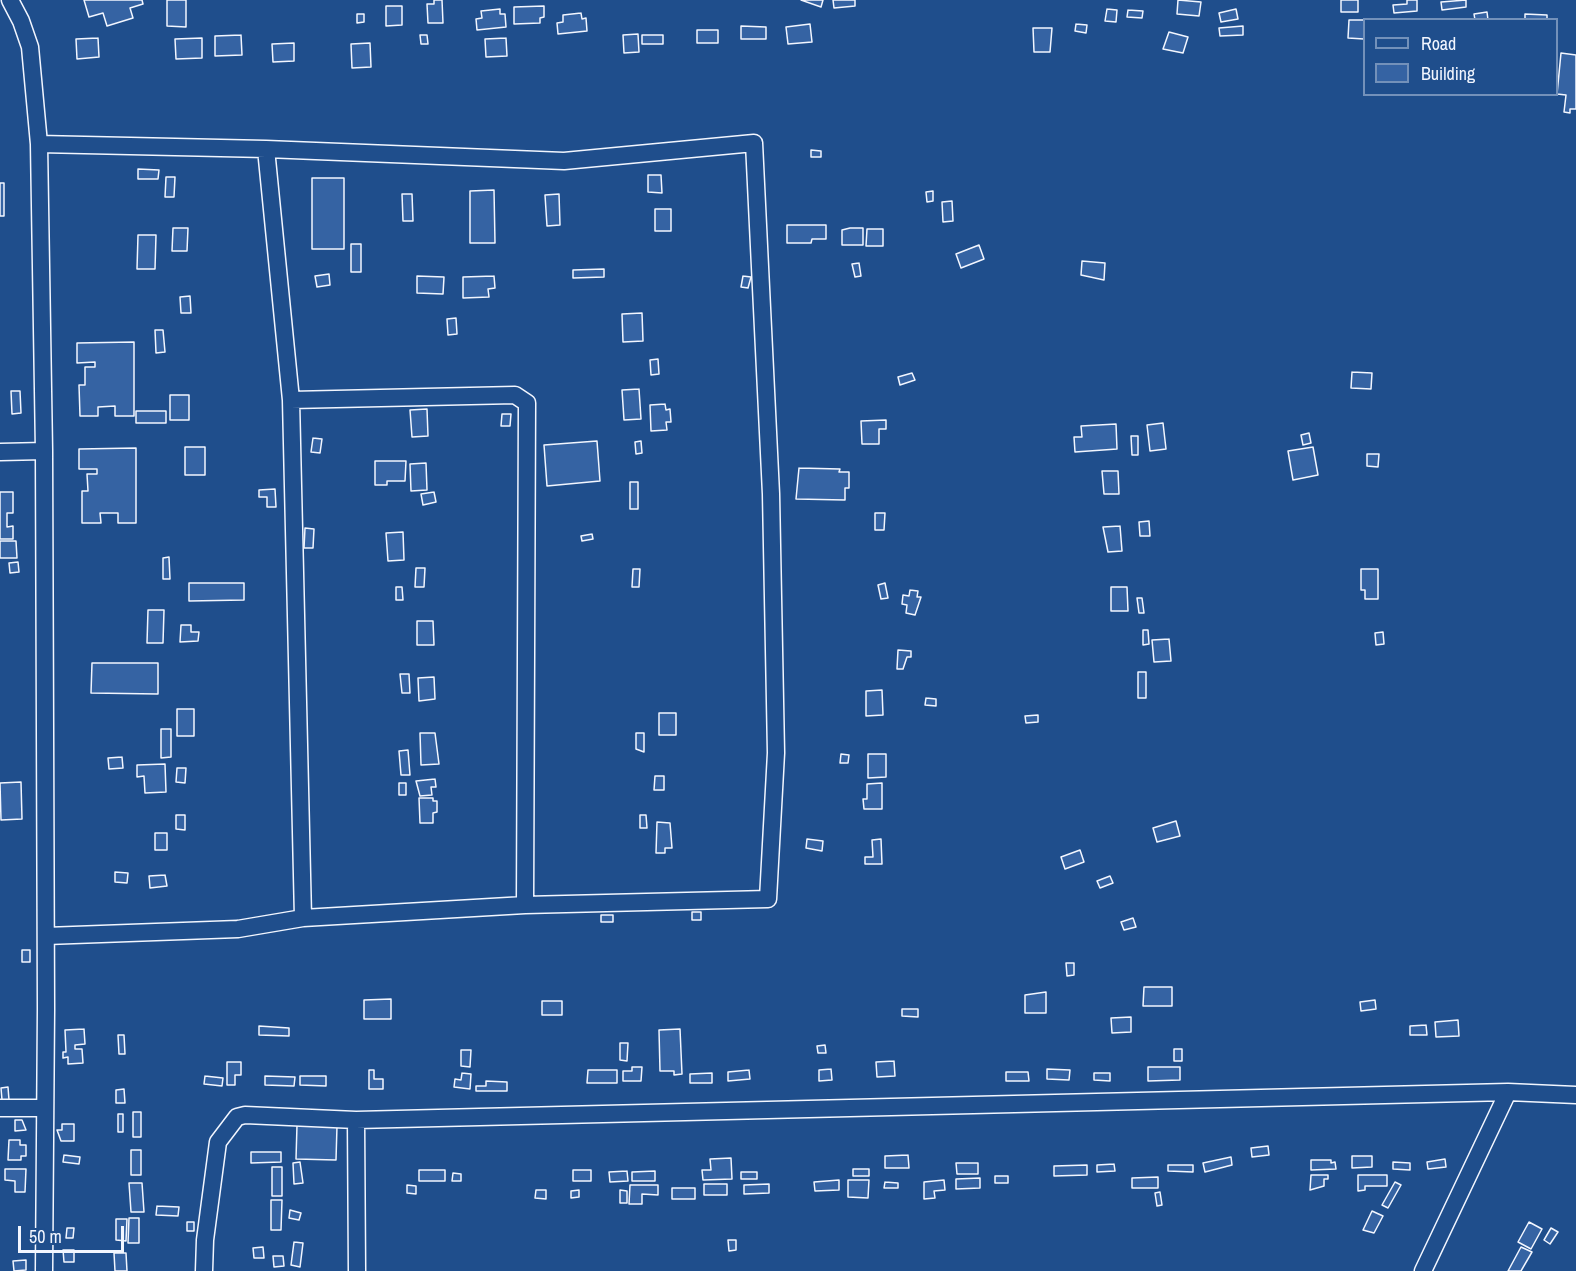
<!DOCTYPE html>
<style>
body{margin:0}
#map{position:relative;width:1576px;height:1271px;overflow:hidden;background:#1f4e8c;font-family:"Archivo Narrow",sans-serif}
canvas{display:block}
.legend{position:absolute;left:1363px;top:18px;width:195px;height:78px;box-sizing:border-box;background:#1f4e8c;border:2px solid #7391ba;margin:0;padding:8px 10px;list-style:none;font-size:18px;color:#f2f6ff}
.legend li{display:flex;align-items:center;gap:12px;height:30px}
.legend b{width:30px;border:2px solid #7391ba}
.scale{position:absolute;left:18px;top:1226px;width:106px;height:27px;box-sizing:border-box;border:3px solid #f2f6ff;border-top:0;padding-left:8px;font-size:18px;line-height:21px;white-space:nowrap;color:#f2f6ff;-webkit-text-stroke:4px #1f4e8c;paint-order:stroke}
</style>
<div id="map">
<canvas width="1576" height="1271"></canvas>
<ul class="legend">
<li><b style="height:8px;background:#1f4e8c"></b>Road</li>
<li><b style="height:16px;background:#3563a3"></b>Building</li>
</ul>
<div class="scale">50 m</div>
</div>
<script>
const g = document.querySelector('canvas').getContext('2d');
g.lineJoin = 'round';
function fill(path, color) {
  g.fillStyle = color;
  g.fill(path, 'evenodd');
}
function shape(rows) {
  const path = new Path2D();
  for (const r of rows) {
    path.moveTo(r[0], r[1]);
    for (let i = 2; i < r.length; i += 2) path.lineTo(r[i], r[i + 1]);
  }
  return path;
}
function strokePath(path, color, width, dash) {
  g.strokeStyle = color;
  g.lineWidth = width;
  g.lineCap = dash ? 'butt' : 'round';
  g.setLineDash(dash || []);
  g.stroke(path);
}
const building = shape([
 [84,0,142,0,143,4,130,8,133,18,107,26,103,13,89,17,84,0],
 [167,0,186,0,186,27,167,26,167,0],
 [434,0,442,0,443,23,428,23,427,4,434,4,434,0],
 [801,0,823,0,821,7,801,0],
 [833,0,855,0,855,6,834,8,833,0],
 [1178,0,1201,2,1199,16,1177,14,1178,0],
 [1341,0,1358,0,1358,12,1341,12,1341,0],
 [1407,0,1417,0,1417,11,1394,13,1393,5,1407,4,1407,0],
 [1466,0,1466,7,1442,10,1441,2,1466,0],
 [386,6,402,6,402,25,386,26,386,6],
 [544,6,544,17,540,18,540,23,514,24,514,7,544,6],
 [500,9,500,14,505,14,506,27,477,30,476,19,482,18,481,11,500,9],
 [1107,9,1117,10,1116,22,1105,21,1107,9],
 [1236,9,1238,19,1221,22,1219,13,1236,9],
 [1128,10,1143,11,1142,18,1127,17,1128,10],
 [1487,12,1488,20,1475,20,1474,14,1487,12],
 [581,13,582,19,586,18,587,31,558,34,557,23,563,22,563,15,581,13],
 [357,14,364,14,364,22,357,23,357,14],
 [1525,14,1547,15,1547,20,1525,20,1525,14],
 [1349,20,1364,20,1364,39,1348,38,1349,20],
 [810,24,812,42,788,44,786,27,810,24],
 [1076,24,1087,25,1086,33,1075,31,1076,24],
 [741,26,766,27,766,39,741,39,741,26],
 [1243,26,1243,35,1220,36,1219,28,1243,26],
 [1033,28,1052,28,1050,52,1034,52,1033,28],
 [697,30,718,30,718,43,697,43,697,30],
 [1169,32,1188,37,1183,53,1163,49,1169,32],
 [638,34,639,52,624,53,623,35,638,34],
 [241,35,242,55,215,56,215,36,241,35],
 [420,35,427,35,428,44,421,44,420,35],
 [642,35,663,35,663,44,642,44,642,35],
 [98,38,99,57,77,59,76,39,98,38],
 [202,38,202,58,176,59,175,39,202,38],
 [506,38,507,56,486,57,485,39,506,38],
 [294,43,294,61,273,62,272,44,294,43],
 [370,43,371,67,352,68,351,44,370,43],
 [1561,53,1576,55,1576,109,1570,109,1570,113,1564,112,1566,95,1557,94,1561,53],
 [811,150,821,151,821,157,811,157,811,150],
 [138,169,159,170,158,179,138,179,138,169],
 [648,175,661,175,662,193,648,192,648,175],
 [166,177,175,177,174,197,165,197,166,177],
 [312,178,344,178,344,249,312,249,312,178],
 [0,183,4,183,4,216,0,216,0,183],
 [494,190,495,243,470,243,470,191,494,190],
 [933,191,933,201,927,202,926,192,933,191],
 [402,194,412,194,413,221,403,221,402,194],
 [559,194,560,225,547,226,545,195,559,194],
 [952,201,953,221,943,222,942,202,952,201],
 [655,209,671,209,671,231,655,231,655,209],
 [787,225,826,225,826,239,812,239,811,243,787,243,787,225],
 [173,228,188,228,187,251,172,251,173,228],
 [850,228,863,228,863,245,842,245,842,230,850,228],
 [867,229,883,229,883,246,866,246,867,229],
 [138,235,156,235,155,269,137,269,138,235],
 [351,244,361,244,361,272,351,272,351,244],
 [979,245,984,259,961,268,956,254,979,245],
 [1082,261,1105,263,1104,280,1081,275,1082,261],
 [859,263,861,276,855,277,852,264,859,263],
 [604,269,604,277,573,278,573,270,604,269],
 [329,274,330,285,317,287,315,276,329,274],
 [417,276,444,277,443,294,417,293,417,276],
 [494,276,495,288,488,289,489,297,463,298,463,277,494,276],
 [743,276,751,277,748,288,741,287,743,276],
 [190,296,191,313,181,313,180,297,190,296],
 [642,313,643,341,623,342,622,314,642,313],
 [456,318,457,334,448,335,447,319,456,318],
 [155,330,163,330,165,352,156,353,155,330],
 [134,342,134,416,115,416,115,406,98,407,98,416,80,416,79,385,85,385,85,367,95,367,95,362,77,363,77,343,134,342],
 [658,359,659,374,651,375,650,360,658,359],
 [1352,372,1372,373,1371,389,1351,388,1352,372],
 [912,373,915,380,900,385,898,377,912,373],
 [639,389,641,419,624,420,622,390,639,389],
 [11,391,20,391,21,413,12,414,11,391],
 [170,395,189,395,189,420,170,420,170,395],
 [665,404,666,410,670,409,671,422,666,422,667,430,651,431,650,405,665,404],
 [427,409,428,436,412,437,410,410,427,409],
 [136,411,166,411,166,423,136,423,136,411],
 [502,414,511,414,510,426,501,426,502,414],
 [886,420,886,429,879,429,879,444,862,444,861,421,886,420],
 [1163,423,1166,449,1150,451,1147,425,1163,423],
 [1116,424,1117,449,1075,452,1074,437,1082,437,1081,426,1116,424],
 [1309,433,1311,443,1303,445,1301,435,1309,433],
 [1131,436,1138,436,1138,455,1132,455,1131,436],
 [313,438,322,439,320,453,311,452,313,438],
 [597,441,600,481,547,486,544,445,597,441],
 [641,441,642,453,636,454,635,442,641,441],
 [185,447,205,447,205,475,185,475,185,447],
 [1313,447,1318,475,1293,480,1288,451,1313,447],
 [136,448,136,523,118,523,118,513,100,513,101,523,82,523,82,491,88,491,87,474,97,474,97,469,79,469,79,449,136,448],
 [1367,454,1379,454,1378,467,1367,466,1367,454],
 [375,461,406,461,405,481,387,481,387,485,375,485,375,461],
 [426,463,427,490,411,491,410,464,426,463],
 [799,468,840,469,839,472,849,472,849,488,845,488,845,500,796,499,799,468],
 [1102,471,1118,471,1119,494,1104,494,1102,471],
 [630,482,638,482,638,509,630,509,630,482],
 [275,489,276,507,267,507,267,497,259,497,259,490,275,489],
 [0,492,13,492,13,513,7,513,7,527,13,526,13,539,0,539,0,492],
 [434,492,436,502,423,505,421,494,434,492],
 [875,513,885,513,884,530,875,530,875,513],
 [1149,521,1150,536,1140,536,1139,522,1149,521],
 [1120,526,1122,551,1108,552,1103,527,1120,526],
 [305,528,314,529,313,548,304,548,305,528],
 [403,532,404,560,388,561,386,533,403,532],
 [592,534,593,539,582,541,581,536,592,534],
 [0,541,16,541,17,558,0,558,0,541],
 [169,557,170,579,163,579,163,558,169,557],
 [18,562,19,572,10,573,9,563,18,562],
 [416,568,425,568,424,587,415,587,416,568],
 [633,569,640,569,639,587,632,587,633,569],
 [1361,569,1378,569,1378,599,1365,599,1365,590,1361,590,1361,569],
 [189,583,244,583,244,600,189,601,189,583],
 [885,583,888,598,881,599,878,585,885,583],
 [396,587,402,587,403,600,396,600,396,587],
 [1111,587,1127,587,1128,611,1111,611,1111,587],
 [910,590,918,591,917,597,921,597,915,615,906,613,907,605,902,604,903,595,909,596,910,590],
 [1137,598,1142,598,1144,613,1139,613,1137,598],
 [148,610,164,610,163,643,147,643,148,610],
 [417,621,433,621,434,645,417,645,417,621],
 [181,625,191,625,191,632,199,632,198,641,180,642,181,625],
 [1143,630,1148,630,1149,644,1143,645,1143,630],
 [1383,632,1384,644,1376,645,1375,633,1383,632],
 [1169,639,1171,661,1154,662,1152,640,1169,639],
 [898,650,911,651,911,657,907,657,903,669,897,669,898,650],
 [92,663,158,663,158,694,91,693,92,663],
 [1138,672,1146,672,1146,698,1138,698,1138,672],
 [400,674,409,674,410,693,402,693,400,674],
 [434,677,435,699,419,701,418,678,434,677],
 [882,690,883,715,866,716,866,691,882,690],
 [926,698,936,699,936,706,925,705,926,698],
 [177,709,194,709,194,736,177,736,177,709],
 [659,713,676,713,676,735,659,735,659,713],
 [1038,715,1038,722,1026,723,1025,716,1038,715],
 [161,729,171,729,171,757,161,758,161,729],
 [420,733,435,733,439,764,421,765,420,733],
 [636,733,644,733,644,752,636,749,636,733],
 [408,750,410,775,401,775,399,751,408,750],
 [841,754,849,755,848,763,840,763,841,754],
 [868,754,886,754,886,777,868,778,868,754],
 [122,757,123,768,109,769,108,758,122,757],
 [165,764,166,792,145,793,144,776,137,777,137,765,165,764],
 [177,768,186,768,185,783,176,782,177,768],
 [655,776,664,776,664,790,654,790,655,776],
 [435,779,436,787,431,787,432,795,420,796,416,781,435,779],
 [21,782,22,819,1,820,0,783,21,782],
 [399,783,406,783,406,795,399,795,399,783],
 [882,783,882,809,864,809,863,799,867,799,867,784,882,783],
 [419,798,433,798,433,801,437,801,437,812,433,813,433,823,420,823,419,798],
 [176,815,185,815,185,830,176,829,176,815],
 [640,815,646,815,647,828,640,828,640,815],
 [1176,821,1180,836,1157,842,1153,828,1176,821],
 [657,822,670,823,672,848,665,848,665,853,656,853,657,822],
 [155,833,167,833,167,850,155,850,155,833],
 [807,839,823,841,822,851,806,848,807,839],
 [881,839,882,864,865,864,865,857,873,857,872,840,881,839],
 [1080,850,1084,862,1065,869,1061,857,1080,850],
 [115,872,128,873,127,883,115,882,115,872],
 [165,875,167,886,150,888,149,876,165,875],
 [1110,876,1113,883,1100,888,1097,881,1110,876],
 [692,912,701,912,701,920,692,920,692,912],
 [601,915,613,915,613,922,601,922,601,915],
 [1133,918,1136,927,1124,930,1121,922,1133,918],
 [22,950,30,950,30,962,22,962,22,950],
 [1066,963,1074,963,1074,975,1067,976,1066,963],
 [1144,987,1172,987,1172,1006,1143,1006,1144,987],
 [1046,992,1046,1013,1025,1013,1025,995,1046,992],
 [391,999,391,1019,364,1019,364,1000,391,999],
 [1375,1000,1376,1009,1361,1011,1360,1002,1375,1000],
 [542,1001,562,1001,562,1015,542,1015,542,1001],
 [902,1009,918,1009,918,1017,902,1016,902,1009],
 [1131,1017,1131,1032,1112,1033,1111,1018,1131,1017],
 [1458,1020,1459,1036,1436,1037,1435,1022,1458,1020],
 [1426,1025,1427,1035,1410,1035,1410,1026,1426,1025],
 [259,1026,289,1028,289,1036,259,1035,259,1026],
 [84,1029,85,1044,75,1045,75,1049,82,1049,83,1063,68,1064,68,1057,63,1058,63,1052,66,1052,65,1030,84,1029],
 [680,1029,682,1074,674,1075,674,1071,660,1071,659,1030,680,1029],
 [118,1035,124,1035,125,1054,119,1054,118,1035],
 [620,1043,628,1043,627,1061,620,1060,620,1043],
 [825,1045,826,1053,818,1053,817,1046,825,1045],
 [1174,1049,1182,1049,1182,1061,1174,1061,1174,1049],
 [461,1050,471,1050,470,1067,461,1066,461,1050],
 [894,1061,895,1076,877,1077,876,1062,894,1061],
 [227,1062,241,1062,241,1075,235,1075,235,1085,227,1085,227,1062],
 [632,1067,642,1067,641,1081,623,1081,623,1071,632,1071,632,1067],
 [1148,1067,1180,1067,1180,1080,1148,1081,1148,1067],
 [831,1069,832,1080,819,1081,819,1070,831,1069],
 [1047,1069,1070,1070,1069,1080,1047,1079,1047,1069],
 [369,1070,374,1070,374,1079,383,1079,383,1089,369,1089,369,1070],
 [588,1070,617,1070,617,1083,587,1083,588,1070],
 [749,1070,750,1079,728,1081,728,1072,749,1070],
 [1006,1072,1028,1072,1029,1081,1006,1081,1006,1072],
 [462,1073,471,1074,470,1089,454,1087,455,1079,461,1080,462,1073],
 [712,1073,712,1083,690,1083,690,1074,712,1073],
 [1094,1073,1110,1073,1110,1081,1094,1080,1094,1073],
 [205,1076,223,1078,222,1086,204,1084,205,1076],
 [265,1076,295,1077,294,1086,265,1085,265,1076],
 [300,1076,326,1076,326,1086,300,1085,300,1076],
 [486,1081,507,1082,507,1091,476,1091,476,1086,486,1086,486,1081],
 [8,1087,9,1100,2,1100,1,1088,8,1087],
 [124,1089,125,1103,116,1103,116,1090,124,1089],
 [133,1112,141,1112,141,1137,133,1137,133,1112],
 [118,1114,123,1114,123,1132,118,1132,118,1114],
 [15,1120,22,1120,26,1130,15,1131,15,1120],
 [62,1124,74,1124,74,1141,61,1141,57,1130,62,1130,62,1124],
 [297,1125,337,1126,336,1160,296,1159,297,1125],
 [9,1140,20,1140,20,1145,26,1145,26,1156,21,1156,21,1160,8,1160,9,1140],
 [1268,1146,1269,1155,1252,1157,1251,1148,1268,1146],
 [131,1150,141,1150,141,1175,131,1175,131,1150],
 [251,1152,281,1152,281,1162,251,1163,251,1152],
 [64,1155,80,1157,79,1164,63,1162,64,1155],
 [908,1155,909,1168,885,1168,885,1156,908,1155],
 [1352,1156,1372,1156,1372,1167,1352,1168,1352,1156],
 [1231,1157,1232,1165,1205,1172,1203,1163,1231,1157],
 [731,1158,732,1179,703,1180,702,1170,711,1170,710,1159,731,1158],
 [1445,1159,1446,1167,1428,1169,1427,1162,1445,1159],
 [1311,1160,1331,1160,1331,1163,1335,1162,1336,1169,1311,1170,1311,1160],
 [300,1162,303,1183,294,1184,293,1163,300,1162],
 [1393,1162,1410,1163,1410,1170,1393,1169,1393,1162],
 [956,1163,978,1163,978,1174,957,1174,956,1163],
 [1114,1164,1115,1171,1097,1172,1097,1165,1114,1164],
 [1087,1165,1087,1175,1054,1176,1054,1166,1087,1165],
 [1168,1165,1193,1165,1193,1172,1168,1171,1168,1165],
 [272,1167,282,1167,282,1196,272,1196,272,1167],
 [5,1169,26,1169,25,1192,15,1192,15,1181,5,1180,5,1169],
 [853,1169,869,1169,869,1176,853,1176,853,1169],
 [419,1170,445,1170,445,1181,419,1181,419,1170],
 [573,1170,591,1170,591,1181,573,1181,573,1170],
 [627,1171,628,1181,610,1182,609,1172,627,1171],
 [655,1171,655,1181,632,1181,632,1172,655,1171],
 [741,1172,757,1172,757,1179,741,1179,741,1172],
 [453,1173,461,1174,461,1181,452,1181,453,1173],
 [1311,1175,1328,1175,1328,1179,1324,1179,1324,1186,1310,1190,1311,1175],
 [1358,1175,1387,1175,1387,1186,1365,1186,1365,1190,1358,1191,1358,1175],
 [995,1176,1008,1176,1008,1183,995,1183,995,1176],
 [1158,1177,1158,1188,1132,1188,1132,1178,1158,1177],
 [980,1178,980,1188,956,1189,956,1179,980,1178],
 [839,1180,839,1190,815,1191,814,1182,839,1180],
 [848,1180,869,1180,868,1198,848,1197,848,1180],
 [944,1180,945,1190,934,1191,935,1198,924,1199,924,1182,944,1180],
 [885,1182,898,1183,898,1188,884,1188,885,1182],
 [1395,1182,1401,1185,1388,1208,1382,1205,1395,1182],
 [129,1183,142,1183,144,1212,131,1212,129,1183],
 [704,1184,727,1184,727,1195,704,1195,704,1184],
 [769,1184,769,1193,744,1194,744,1185,769,1184],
 [407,1185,416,1186,416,1194,407,1193,407,1185],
 [630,1185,658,1185,658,1195,642,1194,642,1204,629,1204,630,1185],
 [672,1188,695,1188,695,1199,672,1199,672,1188],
 [536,1190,546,1190,546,1199,535,1198,536,1190],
 [579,1190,579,1197,571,1198,571,1191,579,1190],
 [620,1190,627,1191,627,1203,620,1203,620,1190],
 [1160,1192,1162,1205,1157,1206,1155,1193,1160,1192],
 [271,1200,282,1200,281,1230,271,1230,271,1200],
 [157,1206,179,1207,178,1216,156,1215,157,1206],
 [290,1210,301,1213,299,1220,289,1218,290,1210],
 [1372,1211,1383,1216,1374,1233,1363,1230,1372,1211],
 [129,1218,139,1218,139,1243,128,1243,129,1218],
 [116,1219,127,1219,126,1241,116,1240,116,1219],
 [187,1222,194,1222,194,1231,187,1231,187,1222],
 [1529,1222,1542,1229,1531,1249,1518,1242,1529,1222],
 [67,1228,74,1228,73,1238,66,1238,67,1228],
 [1551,1228,1558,1232,1550,1244,1544,1240,1551,1228],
 [728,1240,736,1240,736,1250,729,1251,728,1240],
 [294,1242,303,1243,300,1267,291,1265,294,1242],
 [263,1247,264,1258,254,1258,253,1248,263,1247],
 [1521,1247,1532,1252,1521,1271,1508,1271,1521,1247],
 [63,1250,74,1250,74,1262,64,1262,63,1250],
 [114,1253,126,1253,127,1271,115,1271,114,1253],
 [273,1256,283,1256,284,1266,274,1267,273,1256],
 [26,1260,26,1270,14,1271,13,1261,26,1260]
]);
fill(building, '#3563a3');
strokePath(building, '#f2f6ff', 1.5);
const minor = shape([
 [10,0,21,21,30,47,39,144,44,451,46,1009,44,1271],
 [39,144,266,149,564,161,754,143,771,494,776,753,768,899,525,905,303,918,291,400,266,149],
 [291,400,515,395,527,403,525,905],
 [0,452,44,451],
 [46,936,238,929,303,918],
 [0,1108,44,1108],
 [356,1120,357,1271],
 [204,1271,205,1240,218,1142,237,1117,245,1115,356,1120,1508,1092,1576,1095],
 [1423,1271,1508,1092]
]);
strokePath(minor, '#f2f6ff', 19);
strokePath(minor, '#1f4e8c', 16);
</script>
